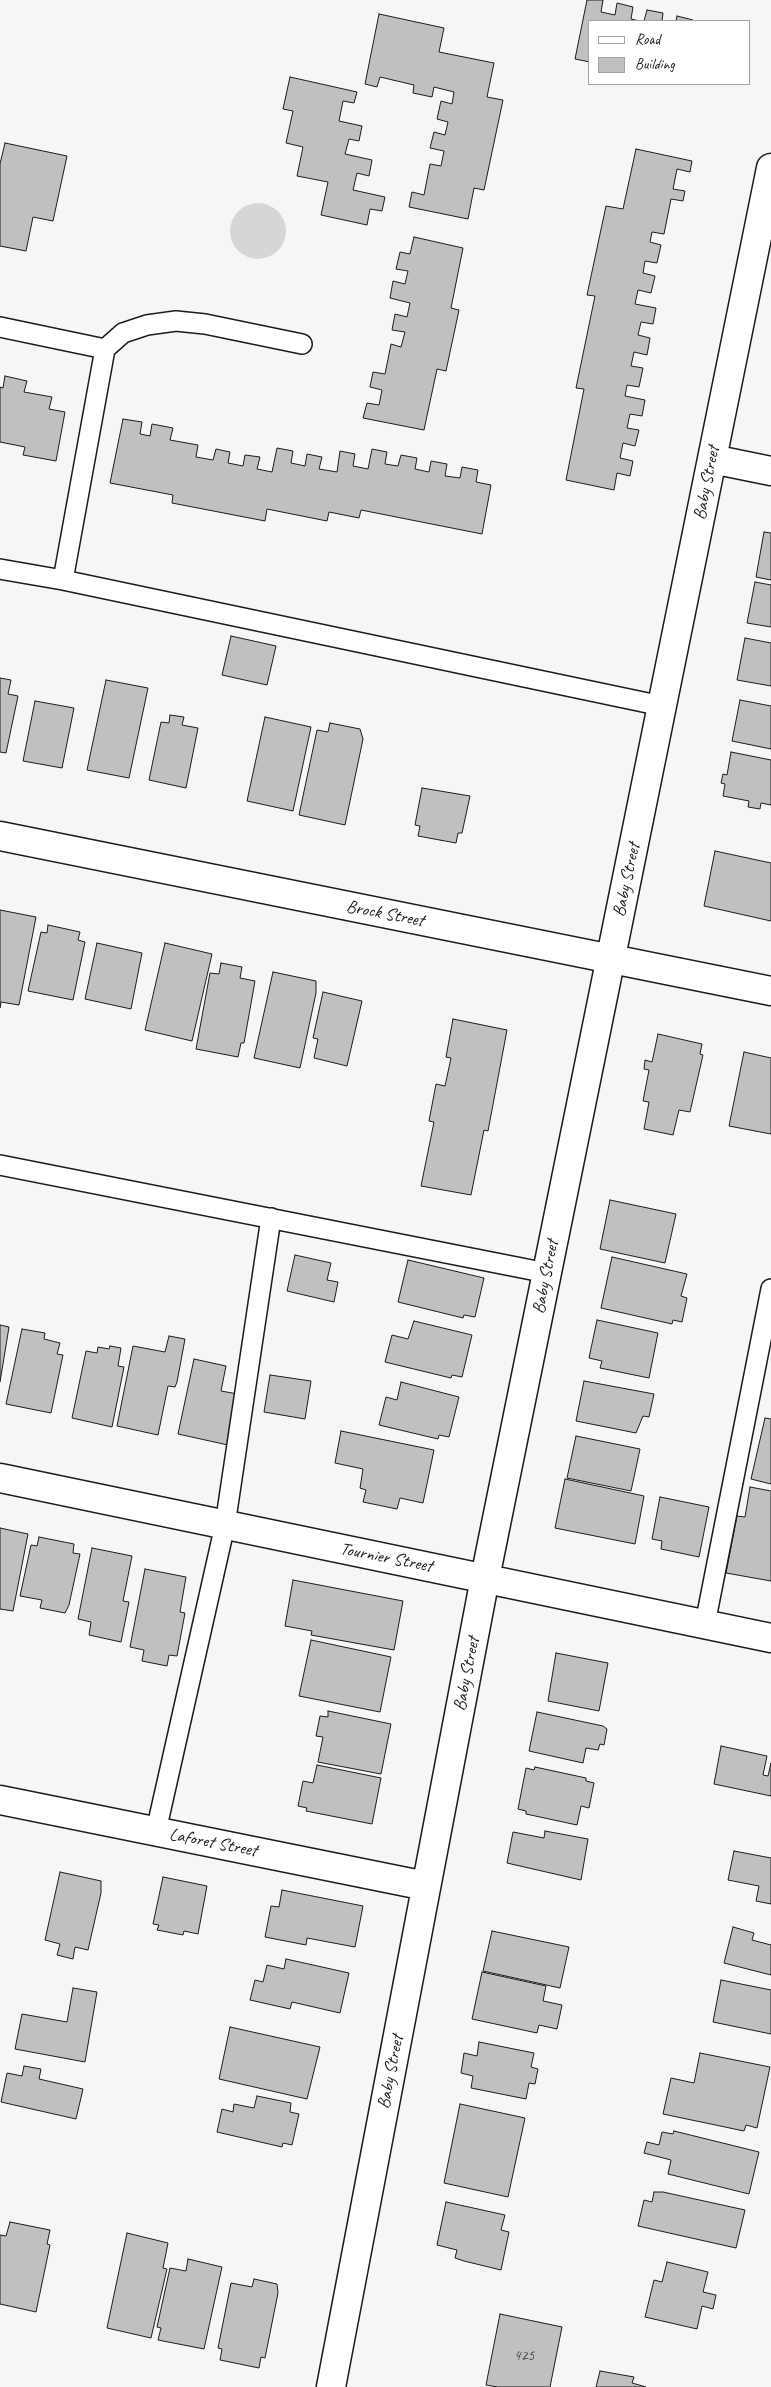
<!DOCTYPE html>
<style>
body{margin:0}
#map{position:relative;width:771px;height:2387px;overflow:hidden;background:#f6f6f6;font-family:Caveat,sans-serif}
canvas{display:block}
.legend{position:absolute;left:588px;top:20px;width:162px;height:65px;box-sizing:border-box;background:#fff;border:1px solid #a4a4a4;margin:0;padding:6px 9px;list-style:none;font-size:15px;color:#1c1c1c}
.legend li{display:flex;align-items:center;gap:10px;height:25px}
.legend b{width:25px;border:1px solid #a4a4a4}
</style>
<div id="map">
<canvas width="771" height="2387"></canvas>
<ul class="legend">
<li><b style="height:6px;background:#fff"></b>Road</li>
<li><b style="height:14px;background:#c0c0c0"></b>Building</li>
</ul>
</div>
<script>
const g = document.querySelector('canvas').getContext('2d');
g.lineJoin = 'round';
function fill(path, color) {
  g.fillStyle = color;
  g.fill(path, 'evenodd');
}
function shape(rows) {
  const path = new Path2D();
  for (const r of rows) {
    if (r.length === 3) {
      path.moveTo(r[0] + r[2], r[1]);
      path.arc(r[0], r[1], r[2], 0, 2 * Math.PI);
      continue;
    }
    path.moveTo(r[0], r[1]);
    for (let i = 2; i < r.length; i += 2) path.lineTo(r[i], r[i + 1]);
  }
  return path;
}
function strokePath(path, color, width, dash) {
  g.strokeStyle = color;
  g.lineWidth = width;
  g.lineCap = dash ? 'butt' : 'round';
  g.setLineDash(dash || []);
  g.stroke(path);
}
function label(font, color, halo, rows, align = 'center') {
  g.font = font + ' Caveat,sans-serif';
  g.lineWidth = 4.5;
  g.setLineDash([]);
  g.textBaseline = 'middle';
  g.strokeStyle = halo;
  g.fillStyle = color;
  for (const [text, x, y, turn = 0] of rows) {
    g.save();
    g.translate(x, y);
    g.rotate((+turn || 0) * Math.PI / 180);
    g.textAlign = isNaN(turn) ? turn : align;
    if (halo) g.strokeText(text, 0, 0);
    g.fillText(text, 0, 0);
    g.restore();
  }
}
fill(shape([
 [258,231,28]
]), '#d6d6d6');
const building = shape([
 [587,0,603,0,601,12,615,15,617,3,633,7,631,19,640,21,590,21,590,62,575,59,587,0],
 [647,10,663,13,662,21,644,21,647,10],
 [379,14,444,28,439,52,494,63,487,97,503,100,484,190,474,188,468,219,409,207,412,192,424,195,430,164,441,166,444,151,430,148,434,132,445,135,448,122,437,119,441,101,452,104,454,92,434,87,432,97,413,93,414,85,380,77,377,87,365,84,379,14],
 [677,16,693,20,693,21,676,21,677,16],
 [290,77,357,92,354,103,343,101,339,121,362,126,359,141,349,139,345,154,372,160,369,176,357,173,353,190,385,197,382,211,370,209,367,225,321,215,328,182,297,176,303,147,286,143,293,111,283,109,290,77],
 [5,143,67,156,53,221,33,217,26,251,0,246,0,164,5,143],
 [636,149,692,161,690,172,677,169,673,189,685,191,683,201,671,199,664,234,652,232,650,242,661,245,657,263,645,261,643,273,655,276,651,293,638,290,635,304,656,308,653,324,641,322,638,335,650,338,647,355,634,352,631,366,643,368,639,387,627,385,625,396,645,400,642,416,630,414,627,428,639,430,635,446,623,443,620,458,633,461,630,476,617,473,614,490,566,480,584,389,576,388,595,296,587,295,606,206,623,209,636,149],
 [414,237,463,248,451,308,459,310,446,371,437,369,424,430,363,418,367,403,379,405,382,390,370,387,373,372,385,374,391,344,401,347,405,332,392,330,395,314,407,317,410,303,390,298,393,281,405,284,408,271,396,269,400,252,410,254,414,237],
 [5,376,27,381,24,392,52,397,49,409,65,412,56,461,23,455,25,447,0,442,0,387,3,388,5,376],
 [123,419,142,422,140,434,150,436,152,424,173,428,170,440,198,445,196,457,213,460,216,449,230,452,228,463,243,466,245,455,260,457,257,469,272,472,277,448,293,451,291,463,305,466,307,454,322,457,319,469,337,472,340,451,355,454,353,466,368,469,372,449,387,452,385,464,398,466,401,455,417,458,415,469,429,472,431,461,447,464,445,476,460,478,462,467,478,470,476,482,491,485,482,534,361,510,359,518,329,512,327,521,267,509,265,521,172,503,173,495,110,483,123,419],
 [764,532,771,533,771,580,756,577,764,532],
 [755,582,771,585,771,627,747,623,755,582],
 [231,636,276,646,267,685,222,675,231,636],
 [745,638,771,643,771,686,737,680,745,638],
 [0,678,11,680,8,694,18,696,6,753,0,752,0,678],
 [106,680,148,688,129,778,87,770,106,680],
 [740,700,771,706,771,749,732,741,740,700],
 [35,701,74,708,62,768,23,761,35,701],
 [170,715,184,717,182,725,198,728,186,788,149,780,161,722,169,723,170,715],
 [265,717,311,727,293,811,247,801,265,717],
 [330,723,360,729,363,739,345,825,299,815,317,730,328,732,330,723],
 [731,752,771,760,771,805,761,803,760,809,748,807,749,801,723,796,725,784,721,783,723,774,727,775,731,752],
 [422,788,470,796,462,833,458,833,456,843,418,836,420,826,415,825,422,788],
 [715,851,771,863,771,921,704,906,715,851],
 [0,910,36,917,19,1005,1,1002,0,1008,0,910],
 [48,925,80,932,78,940,85,942,73,1000,28,991,41,932,47,933,48,925],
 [97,943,142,953,131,1009,85,999,97,943],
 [165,943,212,954,192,1041,145,1030,165,943],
 [221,963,242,967,240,978,255,981,244,1043,241,1043,238,1057,196,1049,210,973,219,974,221,963],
 [273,972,316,981,316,993,300,1068,254,1058,273,972],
 [323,992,362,1001,347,1066,314,1058,318,1039,313,1038,323,992],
 [453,1019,507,1030,488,1131,484,1130,471,1195,421,1186,434,1122,429,1121,436,1084,445,1086,451,1058,446,1057,453,1019],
 [658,1034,702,1044,700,1054,703,1055,690,1112,679,1110,673,1135,644,1129,649,1102,643,1101,649,1070,644,1069,645,1060,652,1062,658,1034],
 [744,1052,771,1058,771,1134,729,1126,744,1052],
 [610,1200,676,1214,665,1263,600,1249,610,1200],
 [295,1255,331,1263,327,1280,338,1282,334,1302,287,1291,295,1255],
 [612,1257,687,1274,681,1296,687,1298,682,1322,673,1320,672,1324,601,1308,612,1257],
 [408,1260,484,1278,475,1317,464,1315,463,1318,398,1302,408,1260],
 [597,1320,658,1333,649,1378,600,1368,602,1361,589,1358,597,1320],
 [414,1321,472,1335,462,1377,452,1375,451,1378,385,1362,392,1335,408,1339,414,1321],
 [0,1325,9,1327,0,1382,0,1325],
 [22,1329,45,1333,44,1339,60,1343,57,1354,63,1355,51,1413,6,1404,22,1329],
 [169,1336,185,1339,177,1382,175,1387,168,1386,158,1435,117,1426,133,1346,165,1352,169,1336],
 [110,1346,121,1348,118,1366,124,1367,112,1427,72,1418,86,1351,97,1353,98,1347,109,1349,110,1346],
 [194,1359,226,1366,221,1391,238,1394,228,1445,178,1434,194,1359],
 [270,1375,311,1381,305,1419,264,1412,270,1375],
 [584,1381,654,1394,649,1417,643,1416,636,1433,576,1421,584,1381],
 [401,1382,459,1397,449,1437,439,1435,438,1439,379,1425,386,1397,397,1400,401,1382],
 [765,1418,771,1419,771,1484,751,1479,765,1418],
 [341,1431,434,1450,423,1503,400,1498,397,1509,363,1502,366,1490,360,1488,363,1469,335,1463,341,1431],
 [576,1436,640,1449,631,1491,567,1478,576,1436],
 [565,1479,644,1496,635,1544,555,1528,565,1479],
 [750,1487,771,1491,771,1581,726,1573,737,1516,745,1517,750,1487],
 [660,1497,709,1507,699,1557,661,1549,662,1541,652,1539,660,1497],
 [0,1528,28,1534,13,1611,0,1609,0,1528],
 [39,1537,74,1544,73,1553,80,1554,69,1605,65,1613,40,1608,42,1600,20,1596,31,1545,37,1546,39,1537],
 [92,1548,132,1556,123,1601,129,1602,121,1642,89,1635,91,1622,78,1619,92,1548],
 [145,1569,186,1577,180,1612,185,1613,177,1656,169,1655,167,1666,142,1661,144,1650,130,1647,145,1569],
 [293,1580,403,1601,394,1650,311,1635,312,1631,285,1626,293,1580],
 [311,1640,391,1657,380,1712,299,1696,311,1640],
 [556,1653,608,1663,599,1711,548,1701,556,1653],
 [328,1711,391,1724,381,1774,318,1762,323,1737,316,1736,320,1716,328,1717,328,1711],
 [537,1712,603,1726,607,1729,604,1745,600,1744,598,1750,586,1748,583,1763,529,1751,537,1712],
 [721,1746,767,1756,763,1775,768,1776,771,1763,771,1796,714,1784,721,1746],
 [317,1765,381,1778,372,1824,306,1811,307,1808,298,1806,303,1781,313,1783,317,1765],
 [535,1767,586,1778,586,1781,594,1783,589,1808,581,1806,577,1825,526,1814,526,1811,518,1809,526,1768,534,1770,535,1767],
 [545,1831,588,1839,581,1880,507,1863,513,1832,544,1838,545,1831],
 [734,1851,771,1858,771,1904,756,1901,759,1886,728,1880,734,1851],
 [60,1872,101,1881,101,1893,88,1950,75,1947,73,1959,57,1955,60,1944,45,1940,60,1872],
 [163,1877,207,1886,198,1934,184,1931,183,1935,157,1930,159,1925,153,1924,163,1877],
 [282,1890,363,1906,355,1947,307,1938,306,1945,265,1937,271,1906,279,1907,282,1890],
 [733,1927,754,1933,752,1940,771,1945,771,1975,724,1963,733,1927],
 [492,1931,569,1947,560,1988,483,1971,492,1931],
 [286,1959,349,1973,340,2013,292,2002,290,2009,250,2000,255,1980,263,1982,267,1965,284,1969,286,1959],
 [482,1972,546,1986,543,2001,562,2005,557,2029,539,2025,537,2033,472,2019,482,1972],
 [721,1980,771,1990,771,2034,713,2022,721,1980],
 [73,1988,97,1992,85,2062,15,2049,22,2014,67,2022,73,1988],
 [230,2027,320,2047,307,2099,219,2079,230,2027],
 [479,2042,534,2053,531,2067,538,2069,535,2084,529,2083,526,2099,471,2088,473,2076,461,2073,464,2053,477,2056,479,2042],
 [700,2053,770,2067,757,2128,746,2125,744,2131,663,2114,671,2078,694,2083,700,2053],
 [24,2066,41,2069,39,2079,83,2089,76,2119,1,2102,7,2073,22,2076,24,2066],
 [257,2096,291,2103,290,2112,299,2114,292,2145,283,2143,282,2147,217,2132,222,2109,233,2112,234,2104,254,2108,257,2096],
 [460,2104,525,2118,508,2197,444,2183,460,2104],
 [674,2131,759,2152,749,2194,668,2174,671,2160,644,2153,647,2142,659,2145,662,2132,673,2134,674,2131],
 [654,2192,663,2192,745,2210,736,2248,638,2226,644,2200,652,2202,654,2192],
 [446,2202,505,2215,501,2230,509,2232,501,2270,464,2261,455,2258,457,2250,437,2245,446,2202],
 [10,2222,50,2230,47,2244,50,2245,36,2312,0,2304,0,2235,6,2236,10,2222],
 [127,2233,168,2243,163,2268,167,2269,151,2338,107,2328,127,2233],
 [188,2259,222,2267,204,2349,158,2340,161,2328,157,2327,170,2268,186,2271,188,2259],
 [667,2262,708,2272,703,2292,716,2295,713,2309,702,2306,697,2329,645,2317,654,2280,662,2282,667,2262],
 [254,2279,277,2284,278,2293,265,2358,261,2357,259,2368,220,2360,222,2349,218,2348,231,2283,252,2287,254,2279],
 [500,2314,562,2327,550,2387,498,2387,486,2385,500,2314],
 [600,2371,634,2377,632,2383,646,2387,596,2387,600,2371]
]);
fill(building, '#c0c0c0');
strokePath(building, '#1c1c1c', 1);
const lane = shape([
 [0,327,105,349],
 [0,569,63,580,662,706],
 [63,580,105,349,123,333,147,325,176,321,205,324,302,344],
 [0,1165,547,1273],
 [705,1624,771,1289],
 [156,1831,225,1525,271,1218]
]);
const street = shape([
 [712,459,771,471],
 [0,836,771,991],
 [0,1478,771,1638],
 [0,1800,426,1886],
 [331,2387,485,1578,771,168]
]);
strokePath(lane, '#1c1c1c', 22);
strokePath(street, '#1c1c1c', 31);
strokePath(lane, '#fff', 19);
strokePath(street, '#fff', 28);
label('15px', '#454545', null, [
 ["425",524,2356]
]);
label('18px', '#1c1c1c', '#fff', [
 ["Baby Street",707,483,-79],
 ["Baby Street",627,880,-78],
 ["Brock Street",385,914,11],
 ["Baby Street",546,1277,-79],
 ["Tournier Street",386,1558,11],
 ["Baby Street",467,1674,-79],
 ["Laforet Street",213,1843,11],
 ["Baby Street",391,2072,-79]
]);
</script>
